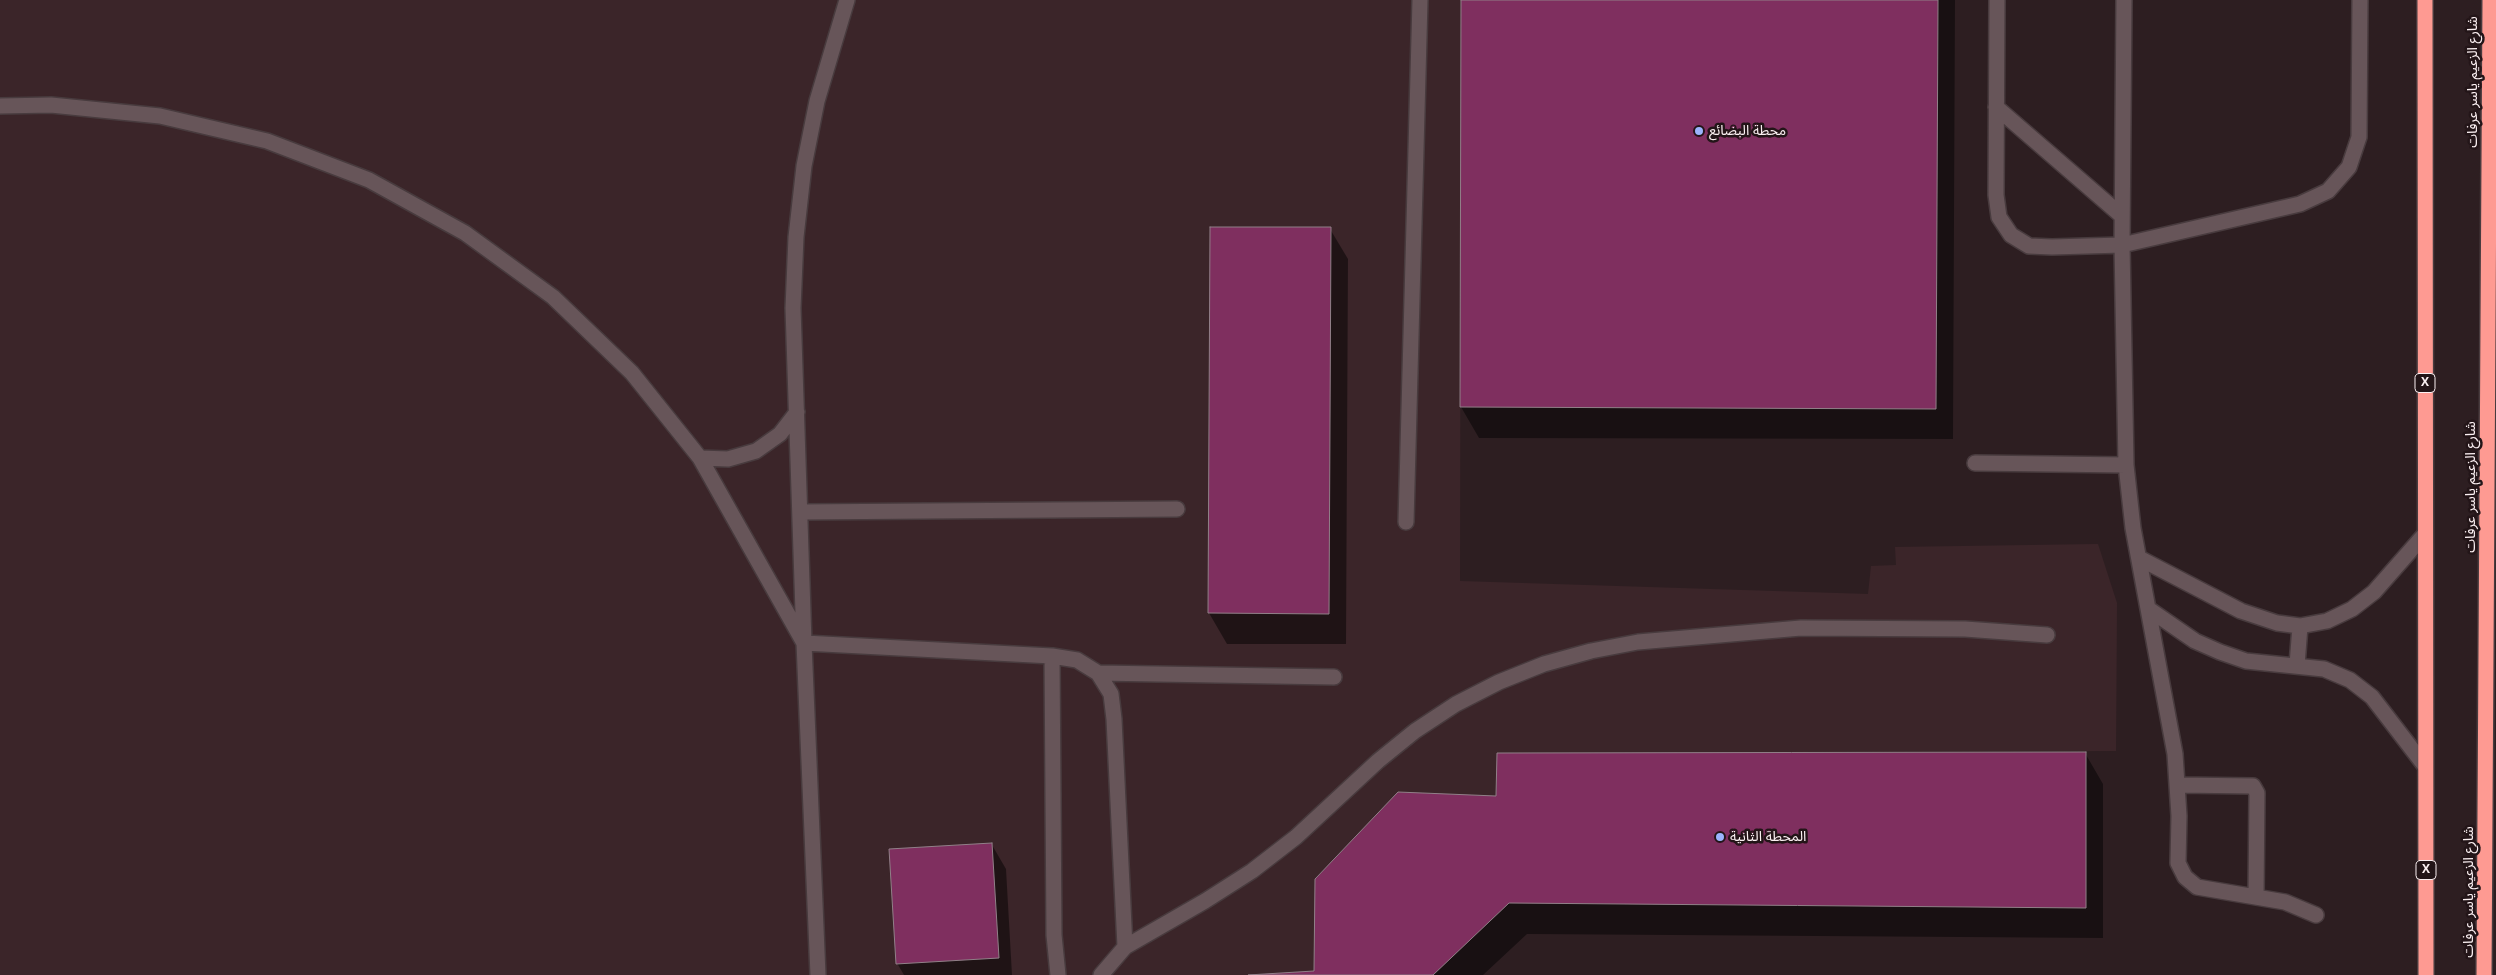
<!DOCTYPE html>
<meta charset="utf-8">
<style>
body{margin:0}
canvas{display:block;background:#2d1e21}
</style>
<canvas width="2496" height="975"></canvas>
<script>
const g = document.querySelector('canvas').getContext('2d');
g.lineJoin = 'round';
function fill(path, color) {
  g.fillStyle = color;
  g.fill(path, 'evenodd');
}
function shape(rows) {
  const path = new Path2D();
  for (const r of rows) {
    path.moveTo(r[0], r[1]);
    for (let i = 2; i < r.length; i += 2) path.lineTo(r[i], r[i + 1]);
  }
  return path;
}
function strokePath(path, color, width, dash) {
  g.strokeStyle = color;
  g.lineWidth = width;
  g.lineCap = dash ? 'butt' : 'round';
  g.setLineDash(dash || []);
  g.stroke(path);
}
function label(font, color, halo, rows, align = 'center') {
  g.font = font + ' "Open Sans","Noto Sans Arabic",sans-serif';
  g.lineWidth = 5;
  g.setLineDash([]);
  g.textBaseline = 'middle';
  g.strokeStyle = halo;
  g.fillStyle = color;
  for (const [text, x, y, turn = 0] of rows) {
    g.save();
    g.translate(x, y);
    g.rotate((+turn || 0) * Math.PI / 180);
    g.textAlign = isNaN(turn) ? turn : align;
    if (halo) g.strokeText(text, 0, 0);
    g.fillText(text, 0, 0);
    g.restore();
  }
}
fill(shape([
 [0,0,1461,0,1460,581,1868,594,1871,566,1896,565,1895,547,2098,544,2117,603,2116,751,1497,753,1496,796,1398,792,1315,878,1314,971,1248,975,0,975]
]), '#3b2529');
fill(shape([
 [1463,0,1955,0,1953,439,1479,438,1461,407],
 [1330,229,1348,259,1346,644,1227,644,1209,613],
 [2085,753,2103,784,2103,938,1527,934,1483,975,1267,975,1315,972,1497,797],
 [992,845,1006,869,1012,975,904,975,897,963]
]), '#0007');
const building = shape([
 [1461,0,1938,0,1936,409,1460,407,1461,0],
 [1210,227,1331,227,1329,614,1208,613,1210,227],
 [2086,752,2086,908,1509,903,1433,975,1248,975,1314,971,1315,879,1398,792,1496,796,1497,753,2086,752],
 [992,843,999,958,896,964,889,849,992,843]
]);
fill(building, '#7f2f5f');
strokePath(building, '#918088', 1);
const minor = shape([
 [1997,0,1996,195,1999,217,2011,235,2029,246,2052,247,2122,245,2300,204,2328,191,2349,167,2359,137,2360,0],
 [2124,0,2122,245,2126,465,2133,528,2175,754,2179,816,2178,863,2185,877,2197,887,2285,902,2316,915],
 [0,106,51,105,160,116,267,141,369,180,465,233,553,297,632,373,700,458,804,643],
 [1996,107,2122,216],
 [700,458,728,459,756,451,780,434,797,412],
 [1975,463,2126,465],
 [801,512,1177,509],
 [1406,522,1420,0],
 [2139,558,2241,611,2277,623,2300,626,2327,621,2352,609,2374,592,2425,534],
 [2150,610,2195,641,2220,652,2246,661,2324,669,2350,680,2372,697,2425,766],
 [804,643,1052,656,1077,660,1098,673,1111,694,1114,719,1125,947],
 [1052,656,1054,935,1058,975],
 [2297,665,2300,626],
 [1098,673,1334,677],
 [2179,785,2253,786,2257,793,2256,897],
 [818,975,804,643,793,308,796,237,804,166,817,101,847,0],
 [1101,975,1125,947,1205,901,1252,871,1296,837,1378,761,1415,731,1456,704,1499,682,1544,664,1591,651,1638,642,1801,628,1965,629,2047,635]
]);
const highway = shape([
 [2425,0,2426,975],
 [2484,975,2490,0]
]);
strokePath(minor, '#483b3e', 18);
strokePath(highway, '#483b3e', 18);
strokePath(minor, '#675559', 15);
strokePath(highway, '#fe9a92', 15);
for (const [x, y, r, color] of [
 [1699,131,5,"#9bb4fd"],
 [1720,837,5,"#9bb4fd"]
]) {
  const dot = new Path2D();
  dot.arc(x, y, r, 0, 2 * Math.PI);
  g.fillStyle = color;
  g.fill(dot);
  strokePath(dot, '#231518', 2);
}
for (const [x, y, w] of [
 [2425,383,20],
 [2426,870,20]
]) {
  const box = new Path2D();
  box.roundRect(x - w / 2, y - 9.5, w, 19, 4);
  g.fillStyle = '#231518';
  g.fill(box);
  strokePath(box, '#fbf0f2', 1);
}
label('bold 12px', '#fbf0f2', null, [
 ["X",2425,383],
 ["X",2426,870]
]);
label('14px', '#fbf0f2', '#231518', [
 ["شارع الزعيم ياسر عرفات",2473,82,-90],
 ["شارع الزعيم ياسر عرفات",2471,487,-90],
 ["شارع الزعيم ياسر عرفات",2469,892,-90]
]);
label('14px', '#fbf0f2', '#231518', [
 ["محطة البضائع",1709,131],
 ["المحطة الثانية",1730,837]
], 'left');
</script>
